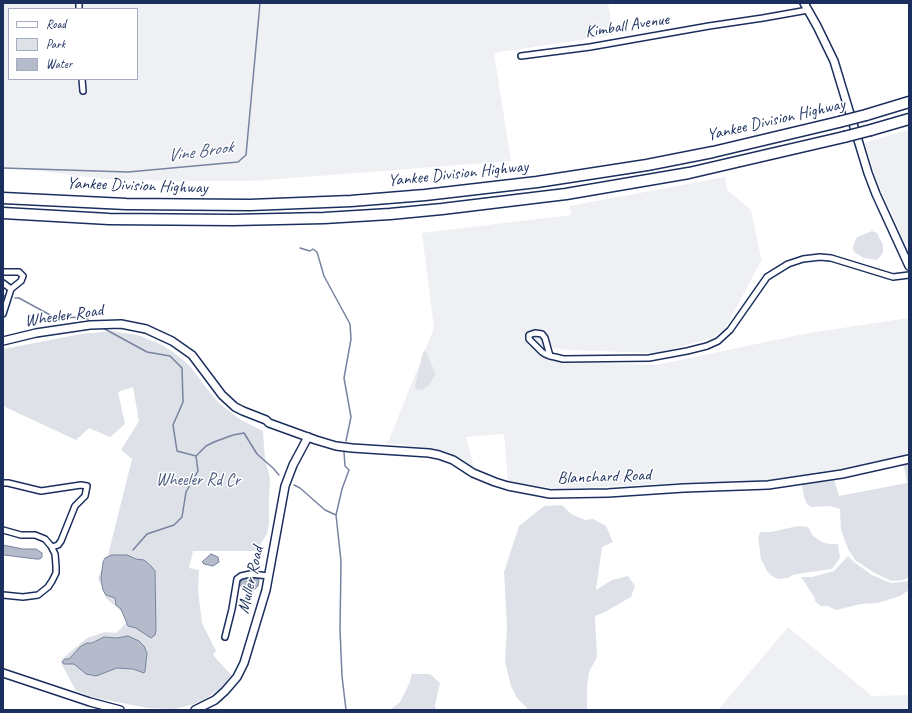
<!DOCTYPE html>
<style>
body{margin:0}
#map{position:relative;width:912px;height:713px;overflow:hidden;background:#fff;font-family:Caveat,sans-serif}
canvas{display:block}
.frame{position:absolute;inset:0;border:4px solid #1b2f5e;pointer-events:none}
.legend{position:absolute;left:8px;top:8px;width:130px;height:72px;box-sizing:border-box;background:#fff;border:1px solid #a4acbf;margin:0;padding:5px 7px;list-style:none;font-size:12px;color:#1b2f5e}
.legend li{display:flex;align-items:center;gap:8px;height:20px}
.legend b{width:20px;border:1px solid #a4acbf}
</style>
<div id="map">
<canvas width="912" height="713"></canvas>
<div class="frame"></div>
<ul class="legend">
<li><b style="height:5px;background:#fff"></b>Road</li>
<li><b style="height:11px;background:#dee1e7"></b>Park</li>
<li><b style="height:11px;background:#b5bbca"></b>Water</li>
</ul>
</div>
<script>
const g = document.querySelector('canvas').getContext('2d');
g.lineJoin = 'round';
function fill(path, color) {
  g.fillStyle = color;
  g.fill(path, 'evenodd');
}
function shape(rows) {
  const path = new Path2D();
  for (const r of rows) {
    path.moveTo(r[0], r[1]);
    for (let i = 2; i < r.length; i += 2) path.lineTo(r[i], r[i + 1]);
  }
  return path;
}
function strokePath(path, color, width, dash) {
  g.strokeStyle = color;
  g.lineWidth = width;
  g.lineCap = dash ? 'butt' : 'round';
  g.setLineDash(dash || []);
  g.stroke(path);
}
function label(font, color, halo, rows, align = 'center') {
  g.font = font + ' Caveat,sans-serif';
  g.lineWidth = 3;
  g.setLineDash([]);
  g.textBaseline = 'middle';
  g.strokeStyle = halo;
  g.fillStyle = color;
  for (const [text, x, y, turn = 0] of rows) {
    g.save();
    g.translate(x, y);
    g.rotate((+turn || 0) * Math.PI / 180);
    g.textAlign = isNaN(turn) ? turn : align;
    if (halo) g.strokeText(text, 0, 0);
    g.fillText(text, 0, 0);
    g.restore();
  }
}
fill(shape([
 [3,3,608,3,613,35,494,53,511,161,253,181,178,181,103,179,24,169,3,168],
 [9,9,137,9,137,79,9,79],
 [909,129,909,251,878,184,865,143],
 [725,177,727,190,751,210,761,258,762,259,725,329,712,338,657,353,568,350,539,346,532,337,526,338,533,349,544,357,552,360,567,362,656,365,809,333,909,318,909,455,781,480,761,481,678,483,556,489,508,481,504,434,466,437,474,468,446,451,429,448,384,443,389,440,434,328,422,233,571,215,570,206],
 [788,627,872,696,909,695,909,710,718,710]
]), '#eff0f4');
fill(shape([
 [872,231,877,233,883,245,883,253,877,260,864,258,854,252,853,248,854,244,857,237],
 [112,331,138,335,162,345,173,352,189,365,211,394,220,404,241,420,263,431,265,460,270,478,269,499,269,524,267,534,256,551,193,551,189,568,199,570,198,591,202,623,216,651,213,655,231,675,222,687,205,699,194,704,175,709,148,708,96,698,76,691,61,663,62,659,87,638,105,632,116,633,130,619,106,598,98,578,108,555,132,459,121,450,139,421,133,387,118,392,125,424,110,437,89,428,76,440,3,406,3,349,81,334],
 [425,350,435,372,435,375,429,385,423,389,418,390,415,388,415,386,423,353],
 [909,462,909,577,904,580,891,581,873,572,855,560,848,549,841,530,840,509,830,506,811,507,807,504,804,497,802,485,834,479,839,496,907,483,904,466,905,463],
 [562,505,571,514,585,520,593,519,606,526,613,542,602,547,596,590,612,580,628,576,635,586,631,597,603,613,595,616,597,657,589,672,587,687,587,710,529,710,517,698,511,686,505,662,507,625,504,572,519,526,544,506],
 [798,526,808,527,813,536,822,542,829,544,838,544,840,558,832,569,803,573,793,575,788,578,778,579,772,576,767,571,761,559,758,538,760,532,771,532],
 [848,556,854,562,872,575,891,583,909,581,909,590,900,596,878,603,861,604,836,610,828,606,821,606,815,601,815,598,801,577,812,577,834,571],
 [412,674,430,674,440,683,435,705,436,710,390,710,400,702,409,684]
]), '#dee1e7');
const water = shape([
 [3,545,23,549,36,549,42,553,42,557,40,559,36,559,4,555,3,555,3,545],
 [211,554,218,557,219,562,213,566,204,564,202,562,211,554],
 [112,555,127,555,136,559,144,560,151,566,155,571,156,630,155,635,151,638,136,628,128,626,121,609,116,605,115,598,106,595,103,590,101,578,103,562,105,558,112,555],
 [246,578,259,579,258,586,254,590,246,590,239,584,241,581,246,578],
 [128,636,139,641,144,646,147,653,145,671,144,673,133,669,117,668,96,676,86,674,74,664,64,664,62,662,65,659,69,659,81,646,87,643,92,643,104,637,117,638,128,636]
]);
fill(water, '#b5bbca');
strokePath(water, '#77839f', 1);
strokePath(shape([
 [3,168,128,172,238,162,246,155,260,3],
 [300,248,310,251,313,249,317,252,324,276,350,324,351,339,344,378,351,417,346,441],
 [3,295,5,296],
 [15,298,19,298,52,316,62,318,82,317,88,319],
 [103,328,147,352,170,356,182,368,183,402,173,425,177,451,196,456],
 [344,452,345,466,349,470,342,489,336,515,341,561,340,630,342,676,346,710],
 [196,456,206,446,214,442,233,435,244,433,257,454,273,468,279,475],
 [294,485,300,488,325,510,336,515],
 [133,550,147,534,174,525,182,517,186,492,198,471,196,456]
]), '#77839f', 1.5);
const minor = shape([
 [79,3,79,9],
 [521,56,590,47,709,26,763,18,808,10],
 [82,79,83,91],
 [3,272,19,272,23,276,21,281,11,289,3,283],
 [3,314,11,289],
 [550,356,545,338,542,334,535,333,529,335,529,339,542,352,545,354,550,356,555,357,563,359,649,358,687,351,707,346,718,341,730,330,767,277,788,264,803,259,820,257,831,258,893,277,909,275],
 [3,483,8,483,41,491,81,485,87,486,85,496,75,506,61,541,58,545,52,547],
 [3,530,21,535,35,535,45,539,51,546,55,554,56,566,56,573,52,581,48,587,38,595,23,597,3,595],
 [225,637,232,609,237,579,241,576,250,574,269,576]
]);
const tertiary = shape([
 [3,673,90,702,120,710],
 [195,710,215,700,225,691,237,677,244,663,266,590,285,486,293,465,308,437]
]);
const secondary = shape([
 [804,3,817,26,834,61,868,173,876,194,909,266],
 [3,341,36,333,90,325,121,324,146,329,172,341,192,355,222,395,235,407,243,411,266,420,269,423,316,440,336,446,352,448,429,453,439,455,453,460,473,473,495,482,508,486,550,494,608,493,684,488,768,485,842,474,909,459]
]);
const motorway = shape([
 [866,115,909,102],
 [871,130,909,119],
 [3,198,126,204,250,205,351,201,425,195,537,182,647,165,713,152,839,122],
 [3,213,109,219,233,220,324,218,390,214,442,209,566,194,689,173,844,137]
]);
strokePath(minor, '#1b2f5e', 8);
strokePath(tertiary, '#1b2f5e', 10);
strokePath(secondary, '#1b2f5e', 10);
strokePath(motorway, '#1b2f5e', 13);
strokePath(minor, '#fff', 5);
strokePath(tertiary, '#fff', 7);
strokePath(secondary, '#fff', 7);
strokePath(motorway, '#fff', 10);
const motorwayBridge = shape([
 [839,122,866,115],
 [844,137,871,130]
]);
strokePath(motorwayBridge, '#1b2f5e', 13, []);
strokePath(motorwayBridge, '#fff', 10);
label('17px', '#1b2f5e', '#fff', [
 ["Kimball Avenue",627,26,-9],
 ["Yankee Division Highway",776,120,-13],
 ["Yankee Division Highway",458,174,-6],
 ["Yankee Division Highway",137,186,2],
 ["Wheeler Road",64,316,-8],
 ["Blanchard Road",604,477,-2],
 ["Muller Road",251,580,-77]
]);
label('17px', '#4c5c80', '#fff', [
 ["Wheeler Rd Cr",198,481]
]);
label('italic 18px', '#49597e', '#fff', [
 ["Vine Brook",200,152,-8]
]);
</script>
